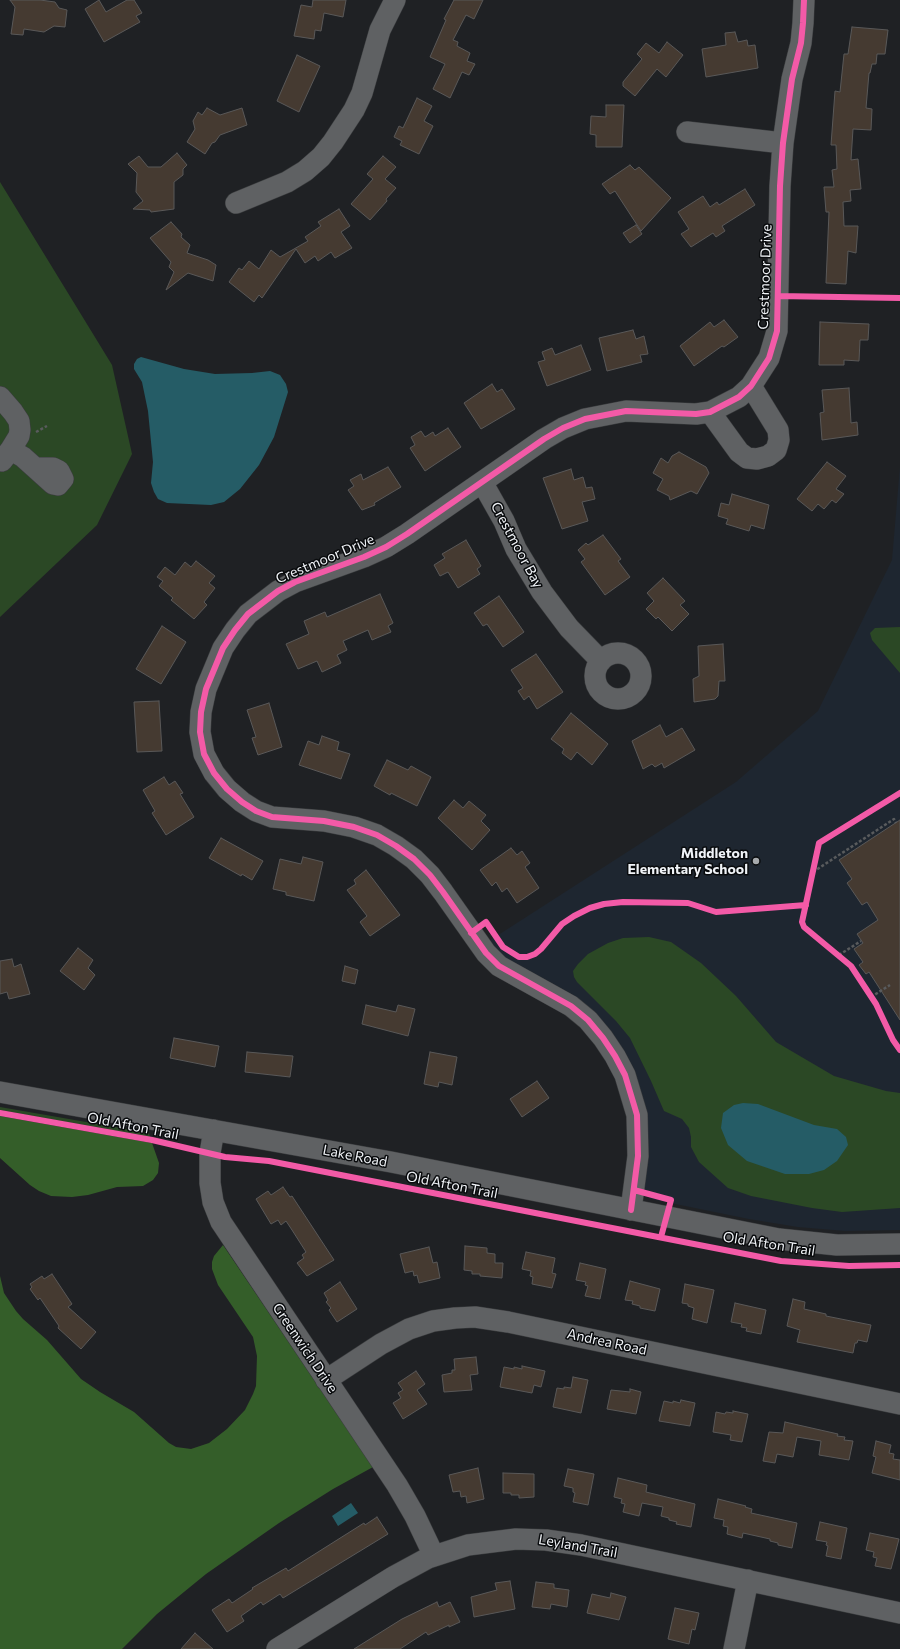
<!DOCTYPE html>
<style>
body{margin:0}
canvas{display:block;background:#1f2124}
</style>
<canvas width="900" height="1649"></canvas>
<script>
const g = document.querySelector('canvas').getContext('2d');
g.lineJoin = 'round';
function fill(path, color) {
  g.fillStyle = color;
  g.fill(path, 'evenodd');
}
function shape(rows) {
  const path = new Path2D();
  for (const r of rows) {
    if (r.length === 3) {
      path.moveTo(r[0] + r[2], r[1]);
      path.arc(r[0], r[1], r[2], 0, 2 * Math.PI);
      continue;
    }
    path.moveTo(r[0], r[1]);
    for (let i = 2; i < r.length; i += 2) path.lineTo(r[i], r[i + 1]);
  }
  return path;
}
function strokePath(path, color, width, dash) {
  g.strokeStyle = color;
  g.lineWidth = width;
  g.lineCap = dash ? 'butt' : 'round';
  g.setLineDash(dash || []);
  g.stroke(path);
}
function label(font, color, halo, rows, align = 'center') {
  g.font = font + ' Commissioner,sans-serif';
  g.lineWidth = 3;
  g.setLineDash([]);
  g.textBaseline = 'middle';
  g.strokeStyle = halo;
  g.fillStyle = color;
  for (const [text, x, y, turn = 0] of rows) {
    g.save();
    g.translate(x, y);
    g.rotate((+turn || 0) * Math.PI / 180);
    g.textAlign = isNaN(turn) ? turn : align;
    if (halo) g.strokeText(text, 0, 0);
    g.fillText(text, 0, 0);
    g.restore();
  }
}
fill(shape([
 [900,467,900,1230,846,1231,798,1227,749,1219,651,1199,647,1195,644,1189,648,1134,573,995,507,959,489,941,736,782,818,711,892,560]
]), '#1e2630');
fill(shape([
 [0,182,112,365,132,454,97,525,0,617],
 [900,627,900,673,872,640,870,633,875,628],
 [649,937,671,942,701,963,736,996,776,1042,834,1076,886,1091,900,1093,900,1208,842,1212,812,1208,751,1196,728,1188,699,1162,691,1147,691,1137,689,1128,682,1119,664,1111,651,1081,630,1038,616,1021,577,982,574,977,573,971,578,964,588,954,608,943,623,938],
 [0,1107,149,1133,150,1137,0,1110]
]), '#2b4825');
fill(shape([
 [0,1116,152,1143,159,1163,158,1173,153,1180,143,1186,117,1187,88,1195,72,1197,51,1196,39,1191,30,1185,0,1158],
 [223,1245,373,1467,333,1489,279,1523,206,1574,157,1614,122,1649,0,1649,0,1276,4,1293,16,1311,23,1319,47,1340,81,1379,100,1392,134,1412,169,1443,176,1447,191,1449,209,1443,227,1429,245,1410,253,1394,256,1386,257,1356,253,1337,218,1285,212,1269,212,1262,214,1256]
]), '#345e29');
fill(shape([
 [141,357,184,369,215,374,252,373,270,371,280,375,286,384,288,392,274,437,259,465,240,489,224,502,211,505,167,503,158,499,154,492,151,483,153,462,148,411,142,382,134,369,134,364,137,359],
 [743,1103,758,1104,814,1125,837,1129,846,1137,848,1145,837,1161,824,1170,809,1174,785,1174,747,1161,728,1145,721,1128,723,1113,734,1105],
 [351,1503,358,1513,338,1526,332,1516]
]), '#255c66');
const building = shape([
 [10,0,40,0,55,2,59,8,67,10,65,27,54,26,44,32,24,29,23,35,11,34,15,7,10,0],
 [99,0,106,12,127,0,134,0,142,13,136,16,140,22,104,42,85,9,99,0],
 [313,0,346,0,343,17,324,13,321,31,315,30,314,39,294,36,301,5,312,7,313,0],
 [454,0,483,0,474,19,466,15,453,40,458,42,457,46,470,53,467,61,475,64,469,75,462,72,450,98,433,89,445,64,430,57,446,20,444,19,454,0],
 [852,27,888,30,885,54,877,54,876,64,872,64,870,73,869,73,866,108,872,109,871,130,853,129,851,160,858,159,861,189,850,190,851,201,843,202,844,226,858,226,856,253,848,251,846,284,826,283,829,212,826,212,824,187,834,187,832,170,837,169,836,145,831,145,835,91,840,92,844,54,848,54,852,27],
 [735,32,738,42,747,40,748,46,755,45,758,68,706,77,702,49,726,45,725,33,735,32],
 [667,42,683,55,666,77,657,69,635,96,623,86,623,82,642,59,637,54,646,43,659,53,667,42],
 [297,55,320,66,299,112,277,101,297,55],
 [417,98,432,106,424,121,433,126,419,154,400,145,402,141,394,137,399,126,403,128,417,98],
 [606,105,624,105,622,147,596,147,596,135,590,134,591,116,606,117,606,105],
 [207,108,220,115,242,108,247,125,220,135,215,142,212,143,205,154,187,142,195,129,193,121,198,112,202,115,207,108],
 [177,153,187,165,183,169,183,175,174,182,174,209,151,212,150,210,133,209,143,201,136,192,137,173,128,164,139,156,148,167,161,167,177,153],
 [383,156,396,167,385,179,396,188,386,199,387,201,370,220,351,204,373,179,367,174,383,156],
 [630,165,635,170,639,167,671,198,641,231,615,191,610,194,602,184,630,165],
 [745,189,755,205,722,226,725,231,716,237,713,233,691,247,681,234,689,229,678,212,703,196,710,207,717,202,719,205,745,189],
 [339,209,350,226,341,232,352,248,335,258,331,252,318,261,315,256,305,263,296,249,262,298,259,295,254,302,229,282,239,268,242,270,249,261,259,269,271,250,280,257,308,241,305,237,321,226,318,222,339,209],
 [171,222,182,234,181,237,190,245,187,253,208,260,216,265,213,281,188,273,166,290,174,272,169,267,171,262,150,238,171,222],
 [636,225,642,234,630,243,623,233,636,225],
 [724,320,738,337,724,347,722,346,694,366,680,346,710,322,714,327,724,320],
 [820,322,869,324,868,340,860,340,859,361,844,360,844,365,819,365,820,322],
 [633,330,636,339,644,336,648,354,640,355,642,362,607,371,599,338,633,330],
 [581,345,591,370,547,386,538,362,545,360,542,352,552,348,555,355,581,345],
 [492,384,497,392,502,389,515,409,481,429,464,403,492,384],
 [849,388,851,423,857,422,858,435,822,440,820,413,824,412,822,390,849,388],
 [448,428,461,447,425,471,410,448,415,445,411,437,421,431,425,437,433,432,435,436,448,428],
 [679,452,706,467,709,473,697,494,691,491,670,500,669,496,657,490,663,479,653,473,661,458,668,463,672,456,679,452],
 [827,462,846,476,836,489,844,494,836,503,832,500,824,509,818,504,812,511,797,499,827,462],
 [388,467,401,487,374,503,375,505,362,510,348,490,354,486,350,480,361,474,363,480,388,467],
 [571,469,574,480,583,477,586,488,592,487,595,499,582,502,588,521,562,529,543,478,571,469],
 [732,494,769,505,764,529,751,525,749,531,726,524,728,519,718,516,721,503,729,505,732,494],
 [603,535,621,559,618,561,630,577,605,595,581,562,585,559,578,550,586,543,588,545,603,535],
 [466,540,481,566,477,569,480,574,458,588,448,572,440,576,434,565,445,558,442,554,466,540],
 [196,561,215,576,209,583,215,588,204,602,207,605,194,619,171,600,173,598,159,586,163,581,157,577,165,567,175,575,185,562,191,567,196,561],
 [663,578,685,601,680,605,689,614,672,631,658,617,656,619,646,609,654,601,647,593,663,578],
 [380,594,393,623,388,626,391,632,372,640,368,630,343,641,347,650,337,655,341,663,322,672,317,661,298,669,286,644,309,634,304,621,325,612,327,617,380,594],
 [499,596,524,632,503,647,487,624,483,626,474,613,499,596],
 [162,626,186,642,161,684,136,669,162,626],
 [723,644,725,681,719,681,718,696,715,699,694,702,693,679,699,676,698,646,723,644],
 [536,654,563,692,537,709,529,696,524,700,518,691,523,688,511,670,536,654],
 [159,701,162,751,137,752,134,702,159,701],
 [269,703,282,747,258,755,252,738,256,737,247,710,269,703],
 [571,713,608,744,592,765,577,752,571,760,562,753,564,749,551,739,571,713],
 [660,725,666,737,682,728,695,750,664,768,662,763,655,767,652,764,643,769,632,741,660,725],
 [322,736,339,742,337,750,350,754,341,779,299,765,308,741,319,745,322,736],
 [387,760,408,770,411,766,431,777,417,806,391,793,390,795,374,786,387,760],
 [164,777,169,785,175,781,183,793,180,794,194,817,166,835,152,813,155,811,143,790,164,777],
 [454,800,463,808,469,801,486,815,481,821,490,830,472,850,438,818,454,800],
 [900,820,900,1020,869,972,866,974,859,965,863,962,854,949,863,943,857,934,878,920,867,902,862,905,847,883,852,879,839,860,900,820],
 [221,838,263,861,252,880,242,874,241,876,209,858,221,838],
 [511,848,517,855,522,851,530,863,525,867,539,888,517,903,507,888,502,892,496,882,492,886,480,870,511,848],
 [303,857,323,862,314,901,286,895,286,892,273,889,280,859,301,864,303,857],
 [366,870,400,915,370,936,360,922,367,916,347,890,356,884,354,880,366,870],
 [78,948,93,960,88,968,95,975,84,990,60,971,78,948],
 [12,959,14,967,21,964,30,994,9,999,7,992,0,994,0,961,12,959],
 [345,966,358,970,355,984,342,981,345,966],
 [366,1005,396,1012,398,1005,415,1009,408,1036,362,1024,366,1005],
 [174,1038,219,1046,215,1067,170,1058,174,1038],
 [247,1052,293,1056,290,1077,245,1072,247,1052],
 [430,1052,457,1057,452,1085,439,1082,438,1087,424,1084,430,1052],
 [537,1081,549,1098,522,1117,510,1099,537,1081],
 [283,1187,290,1197,292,1196,334,1260,307,1276,297,1263,304,1258,302,1255,306,1252,292,1230,286,1221,281,1225,278,1220,271,1224,256,1199,268,1191,271,1195,283,1187],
 [465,1246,487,1248,487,1253,495,1254,495,1263,503,1263,502,1278,480,1276,480,1274,472,1274,472,1271,464,1270,465,1246],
 [429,1247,433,1263,437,1262,440,1278,419,1283,417,1275,414,1276,413,1271,405,1273,400,1254,429,1247],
 [526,1252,555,1258,552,1273,556,1274,552,1288,532,1284,533,1277,530,1276,531,1271,522,1269,526,1252],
 [580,1263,606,1269,600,1299,585,1296,588,1286,585,1285,586,1282,576,1280,580,1263],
 [52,1274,72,1304,68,1307,96,1332,81,1349,58,1328,59,1326,40,1298,38,1300,30,1289,32,1287,30,1284,42,1276,44,1279,52,1274],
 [630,1281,660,1289,655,1311,640,1308,640,1306,632,1304,633,1301,625,1300,630,1281],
 [340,1282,357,1309,337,1322,329,1310,331,1308,326,1302,328,1300,324,1293,340,1282],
 [685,1284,714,1290,707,1323,692,1319,694,1308,688,1306,688,1304,682,1303,685,1284],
 [793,1299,805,1302,804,1309,826,1314,826,1316,871,1325,867,1342,858,1340,857,1343,855,1343,853,1353,797,1342,800,1330,787,1326,793,1299],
 [735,1303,766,1310,761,1334,746,1331,747,1328,741,1327,742,1324,731,1322,735,1303],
 [476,1357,478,1374,470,1375,472,1390,444,1392,442,1375,452,1373,452,1370,455,1370,454,1359,476,1357],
 [522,1366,545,1371,541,1387,534,1385,532,1393,500,1387,504,1367,514,1369,514,1367,522,1369,522,1366],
 [416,1371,425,1384,417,1390,427,1404,403,1419,393,1403,401,1398,398,1393,403,1390,398,1383,416,1371],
 [573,1377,588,1380,581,1413,553,1407,557,1388,564,1389,564,1387,571,1388,573,1377],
 [630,1389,641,1392,636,1414,607,1409,611,1390,630,1392,630,1389],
 [681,1400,695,1403,690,1426,659,1421,664,1401,673,1403,673,1401,680,1403,681,1400],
 [733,1411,748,1414,742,1442,730,1440,731,1435,713,1432,716,1412,725,1414,726,1412,733,1413,733,1411],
 [785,1422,838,1434,837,1436,845,1437,844,1440,853,1441,849,1460,819,1455,821,1441,797,1437,793,1457,777,1454,775,1463,763,1461,769,1432,783,1433,785,1422],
 [876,1441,891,1445,889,1453,894,1454,893,1459,900,1460,900,1480,872,1473,876,1457,873,1456,876,1441],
 [478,1468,484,1499,467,1503,466,1496,461,1497,460,1491,453,1492,449,1475,478,1468],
 [568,1469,594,1474,588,1505,573,1502,575,1493,573,1492,573,1488,564,1486,568,1469],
 [503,1473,534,1474,534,1497,519,1498,519,1495,511,1495,511,1493,503,1493,503,1473],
 [618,1478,647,1485,646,1492,695,1504,691,1527,676,1524,677,1522,669,1520,669,1518,661,1516,663,1507,642,1503,639,1516,623,1512,625,1504,621,1503,622,1499,614,1497,618,1478],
 [718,1499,746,1506,745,1507,752,1509,751,1513,797,1523,792,1548,778,1545,778,1543,770,1541,770,1539,743,1533,742,1538,727,1534,728,1527,723,1526,724,1520,714,1518,718,1499],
 [377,1517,388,1534,283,1598,280,1594,263,1605,261,1602,241,1616,244,1621,227,1632,212,1610,229,1599,232,1603,253,1589,252,1588,286,1568,288,1571,364,1523,365,1525,377,1517],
 [820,1522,847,1528,841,1559,826,1556,828,1546,826,1545,827,1542,816,1540,820,1522],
 [870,1533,899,1539,891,1569,875,1566,877,1558,873,1557,874,1552,866,1550,870,1533],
 [510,1581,515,1609,474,1617,471,1597,497,1590,495,1583,510,1581],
 [536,1582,554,1584,554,1588,569,1590,567,1607,551,1604,550,1609,532,1607,536,1582],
 [611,1593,626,1597,619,1620,587,1613,592,1594,610,1598,611,1593],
 [437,1602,439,1607,450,1602,460,1622,449,1627,449,1625,428,1635,426,1632,400,1649,354,1649,402,1619,437,1602],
 [675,1608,699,1613,695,1630,692,1629,689,1644,668,1639,675,1608],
 [195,1633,213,1649,181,1649,195,1633]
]);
fill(building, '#453a31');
strokePath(building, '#595858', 1);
const minor = shape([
 [687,132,783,143],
 [236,203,287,182,305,171,321,157,333,142,354,110,362,93,380,30,395,0],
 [0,397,13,412,19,421,20,430,19,436,11,449,2,461],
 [710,412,739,452,747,458,757,459,768,456,776,450,779,440,778,430,751,386],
 [9,452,16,453,23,457,53,484,58,485,63,479,59,471,53,468,36,468],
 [482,482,504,521,516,549,542,592,569,628,601,661],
 [618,676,23],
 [0,1092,391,1162,779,1239,837,1245,900,1244],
 [214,1130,210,1153,210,1183,213,1202,221,1222,397,1485,415,1516,434,1556],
 [631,1210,638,1156,637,1115,625,1075,615,1056,603,1038,588,1020,571,1006,499,966,486,953,443,892,430,875,414,859,396,846,377,835,354,827,324,821,272,817,256,811,242,802,227,789,214,773,204,754,200,732,201,712,206,689,223,648,235,630,248,614,278,591,295,582,364,557,386,547,407,534,544,439,563,428,585,419,626,411,696,414,710,412,739,397,751,386,769,358,777,331,780,186,783,143,792,79,801,43,803,23,804,0],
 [326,1380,381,1344,409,1329,433,1321,455,1318,475,1317,508,1322,900,1404],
 [277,1649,393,1577,428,1558,468,1545,516,1539,546,1540,581,1545,900,1613],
 [734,1649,748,1580]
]);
strokePath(minor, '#3b3d3f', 22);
strokePath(shape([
 [36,432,47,426],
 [813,872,894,819,896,823],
 [839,955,861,941],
 [871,997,890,985]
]), '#595b5d', 2.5, [3, 2]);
strokePath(minor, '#5f6163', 21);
strokePath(shape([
 [778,296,900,298],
 [900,793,819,843,802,922,804,927,851,966,876,1004,893,1040,900,1050],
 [471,933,486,922,503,947,519,957,527,957,535,954,541,949,562,924,574,916,590,908,604,904,623,902,688,903,716,912,806,905],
 [0,1113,152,1140,225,1157,269,1161,781,1261,849,1266,900,1265],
 [634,1190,671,1200,661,1237],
 [631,1210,638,1156,637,1115,625,1075,615,1056,603,1038,588,1020,571,1006,499,966,486,953,443,892,430,875,414,859,396,846,377,835,354,827,324,821,272,817,256,811,242,802,227,789,214,773,204,754,200,732,201,712,206,689,223,648,235,630,248,614,278,591,295,582,364,557,386,547,407,534,544,439,563,428,585,419,626,411,696,414,710,412,739,397,751,386,769,358,777,331,780,186,783,143,792,79,801,43,803,23,804,0]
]), '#f35aa7', 6);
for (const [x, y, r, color] of [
 [756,861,4,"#a7aaad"]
]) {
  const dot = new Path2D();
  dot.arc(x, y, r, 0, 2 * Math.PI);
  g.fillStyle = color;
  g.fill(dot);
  strokePath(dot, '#090b0d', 1.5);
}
label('14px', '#f0f3f7', '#090b0d', [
 ["Crestmoor Drive",765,277,-88],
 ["Crestmoor Bay",517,545,62],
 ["Crestmoor Drive",325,559,-23],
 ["Old Afton Trail",133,1126,11],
 ["Lake Road",355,1156,11],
 ["Old Afton Trail",452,1185,11],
 ["Old Afton Trail",769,1244,9],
 ["Andrea Road",607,1342,12],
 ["Greenwich Drive",305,1348,56],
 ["Leyland Trail",578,1546,10]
]);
label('bold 14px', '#f0f3f7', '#090b0d', [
 ["Middleton",748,853],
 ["Elementary School",748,869]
], 'right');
</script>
